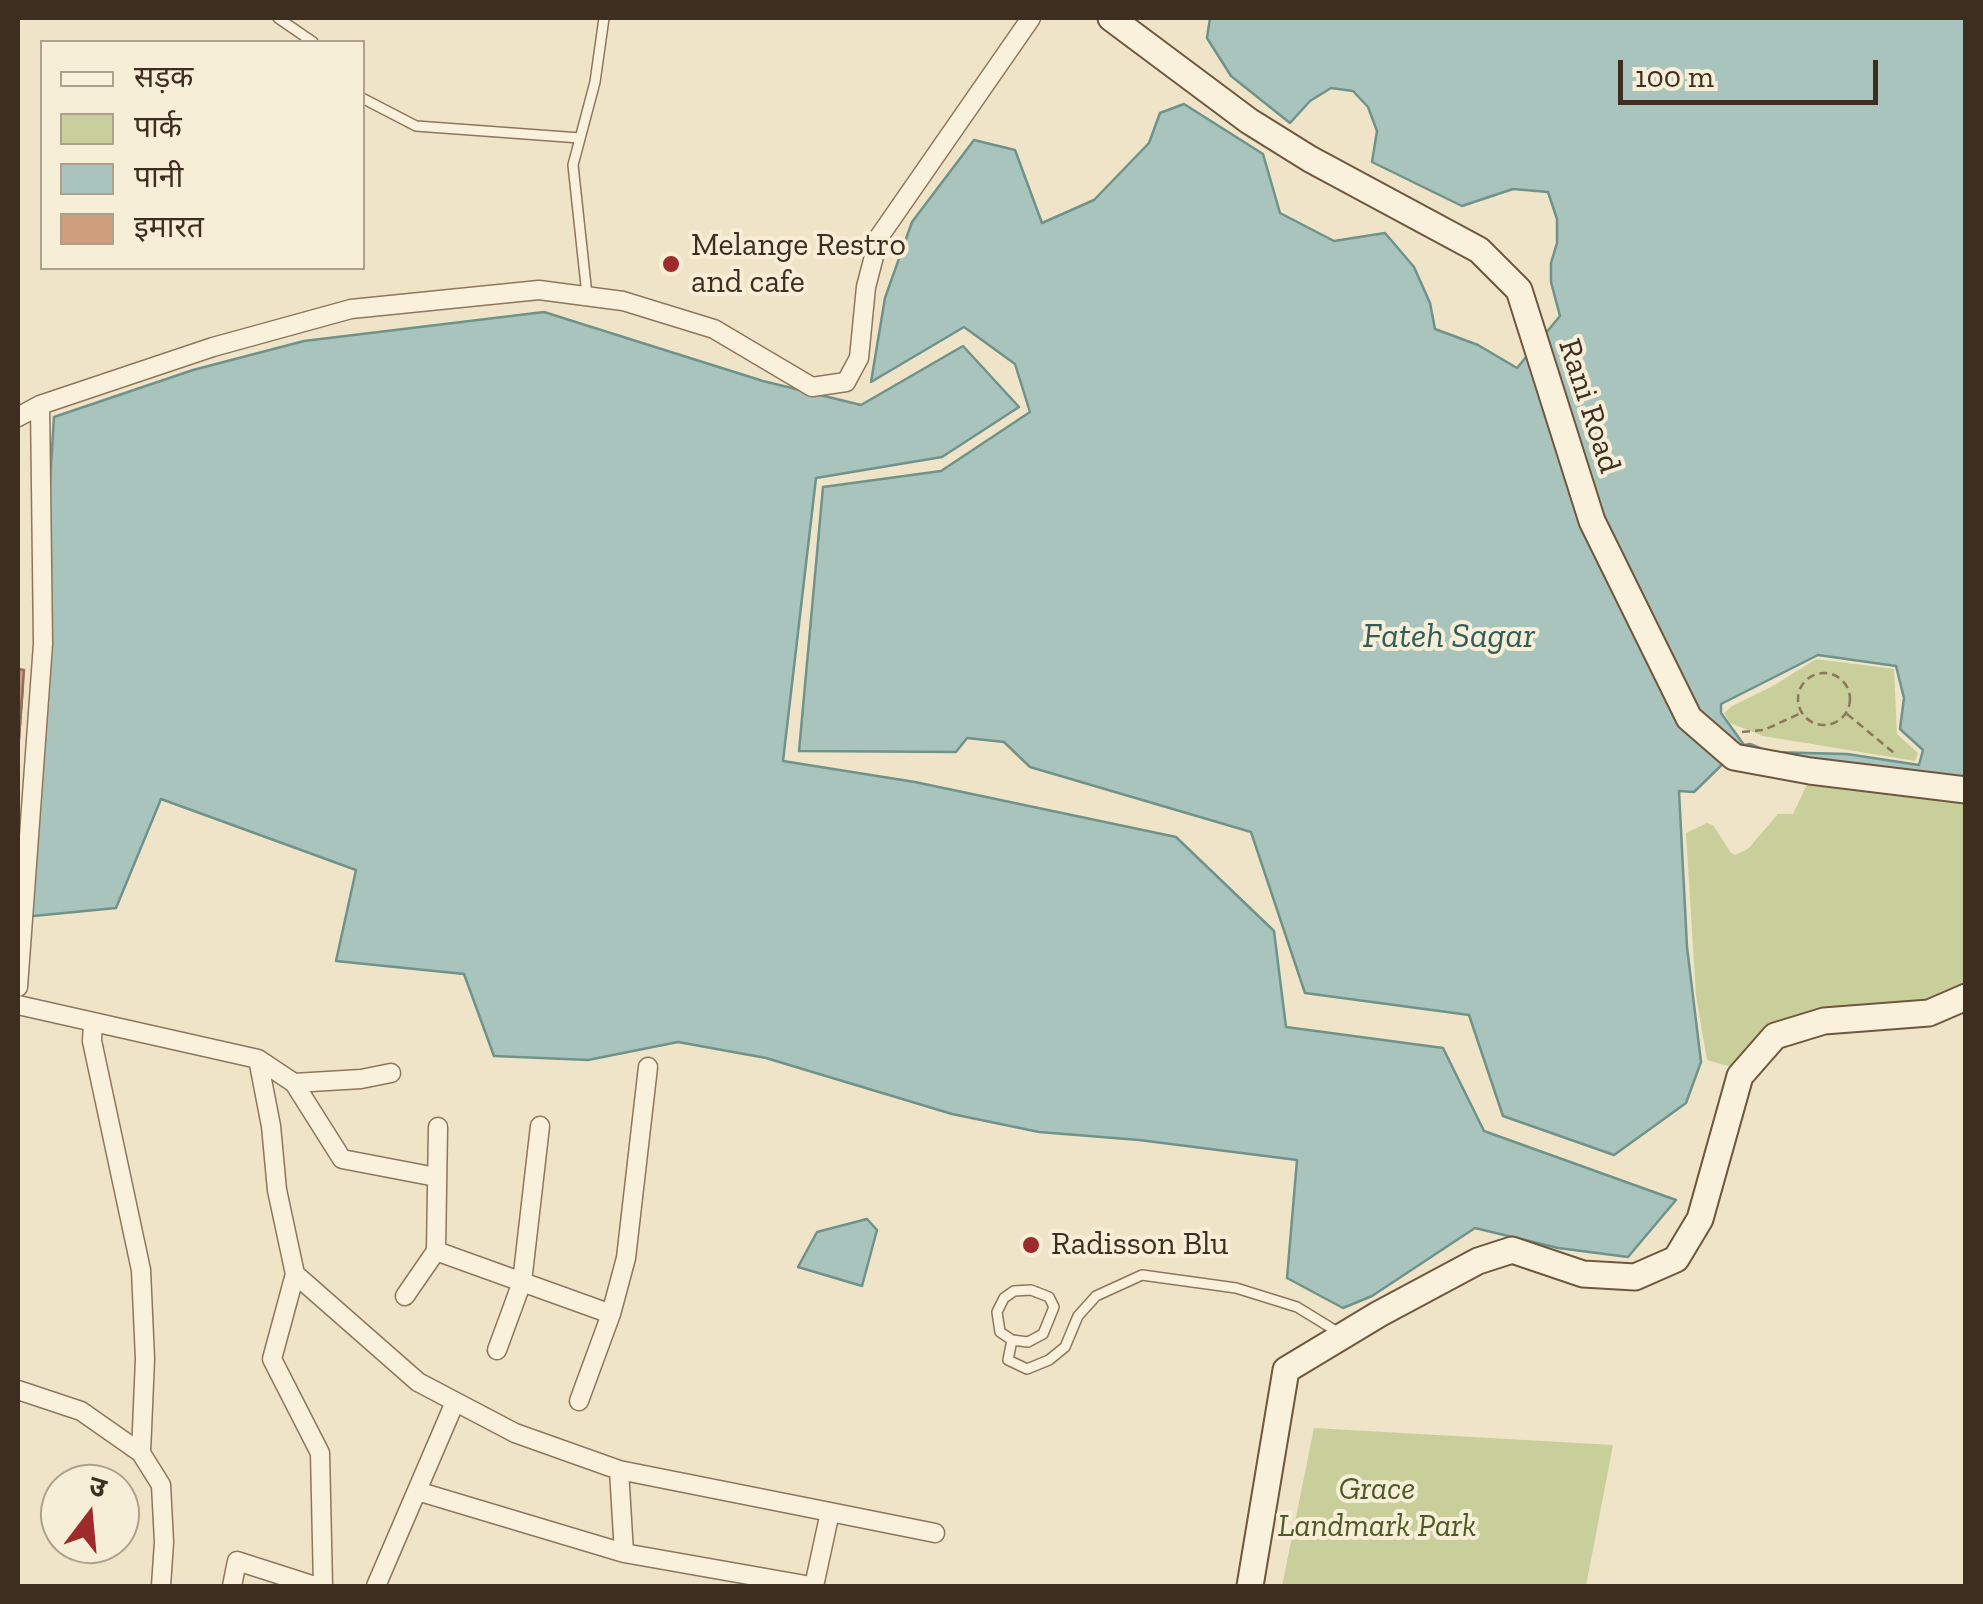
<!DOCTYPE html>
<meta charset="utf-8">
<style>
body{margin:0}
#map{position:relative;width:1983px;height:1604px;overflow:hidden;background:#f0e4c8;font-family:"Zilla Slab","Noto Sans Devanagari",serif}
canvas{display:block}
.frame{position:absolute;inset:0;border:20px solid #3d2e20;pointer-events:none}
.legend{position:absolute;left:40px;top:40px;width:325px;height:230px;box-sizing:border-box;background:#f7eed8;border:2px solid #ada18e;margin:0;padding:12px 18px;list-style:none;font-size:30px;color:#3d2e20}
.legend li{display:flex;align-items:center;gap:20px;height:50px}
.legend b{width:50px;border:2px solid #ada18e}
.north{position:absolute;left:40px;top:1464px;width:100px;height:100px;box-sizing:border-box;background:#f7eed8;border:2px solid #ada18e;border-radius:50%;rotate:16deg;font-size:28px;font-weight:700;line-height:40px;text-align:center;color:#3d2e20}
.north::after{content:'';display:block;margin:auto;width:35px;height:45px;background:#9e2a2b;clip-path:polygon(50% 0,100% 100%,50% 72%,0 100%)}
.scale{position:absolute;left:1618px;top:60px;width:260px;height:45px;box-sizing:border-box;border:5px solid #3d2e20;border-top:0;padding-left:12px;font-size:30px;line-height:35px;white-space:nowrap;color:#3d2e20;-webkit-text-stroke:8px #f7eed8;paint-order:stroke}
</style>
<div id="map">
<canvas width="1983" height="1604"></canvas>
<div class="frame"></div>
<ul class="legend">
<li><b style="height:12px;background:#faf1dc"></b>सड़क</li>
<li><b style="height:28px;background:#c9cf9b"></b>पार्क</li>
<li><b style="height:28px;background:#a9c4bc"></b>पानी</li>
<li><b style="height:28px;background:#cf9f7d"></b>इमारत</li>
</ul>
<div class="north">उ</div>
<div class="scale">100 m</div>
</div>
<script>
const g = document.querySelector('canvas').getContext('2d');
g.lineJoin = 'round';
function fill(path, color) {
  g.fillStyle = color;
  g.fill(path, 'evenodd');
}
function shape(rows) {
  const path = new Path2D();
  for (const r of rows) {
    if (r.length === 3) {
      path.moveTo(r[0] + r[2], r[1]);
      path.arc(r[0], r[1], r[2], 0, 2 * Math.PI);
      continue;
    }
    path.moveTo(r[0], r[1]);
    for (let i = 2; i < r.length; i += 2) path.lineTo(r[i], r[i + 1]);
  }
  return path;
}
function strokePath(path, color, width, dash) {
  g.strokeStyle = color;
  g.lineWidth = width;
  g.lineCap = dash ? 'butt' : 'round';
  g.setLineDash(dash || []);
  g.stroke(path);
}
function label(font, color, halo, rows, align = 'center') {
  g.font = font + ' "Zilla Slab",serif';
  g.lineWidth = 8;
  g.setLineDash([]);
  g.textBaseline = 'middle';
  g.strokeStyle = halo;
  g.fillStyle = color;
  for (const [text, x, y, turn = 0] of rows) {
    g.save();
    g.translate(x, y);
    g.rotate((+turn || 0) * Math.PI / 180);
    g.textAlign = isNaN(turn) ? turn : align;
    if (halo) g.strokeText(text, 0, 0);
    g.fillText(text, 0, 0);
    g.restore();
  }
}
fill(shape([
 [1816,659,1894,669,1897,734,1918,753,1915,761,1763,736,1730,723,1724,713,1732,706,1773,686],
 [1811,776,1965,799,1965,988,1927,1006,1832,1012,1738,1069,1707,1060,1696,996,1686,833,1707,823,1713,825,1731,853,1735,855,1748,849,1778,814,1793,814],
 [1314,1428,1613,1445,1586,1586,1282,1586]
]), '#c9cf9b');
const water = shape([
 [1210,18,1965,18,1965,780,1738,749,1694,792,1679,791,1687,947,1701,1062,1686,1103,1614,1155,1503,1116,1469,1015,1305,993,1251,832,1030,767,1004,742,967,738,956,752,799,751,823,487,941,471,1030,412,1015,364,964,327,871,382,885,298,912,222,974,140,1015,150,1042,223,1094,200,1149,143,1160,113,1184,104,1263,154,1280,213,1334,241,1385,233,1414,267,1430,303,1435,329,1478,345,1517,368,1560,316,1551,282,1551,263,1557,243,1557,219,1548,192,1513,189,1462,206,1372,162,1377,131,1368,107,1353,91,1331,88,1310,101,1290,123,1231,76,1207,38,1210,18],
 [1818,655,1896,666,1904,698,1900,729,1923,750,1919,765,1847,754,1769,752,1750,744,1744,745,1721,713,1721,704,1818,655],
 [544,312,763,381,861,405,963,346,1019,407,942,457,816,478,783,761,915,782,1176,837,1274,931,1286,1027,1443,1048,1484,1131,1676,1200,1628,1257,1558,1248,1475,1228,1372,1296,1343,1308,1287,1278,1297,1160,1139,1140,1039,1132,952,1114,766,1058,678,1042,588,1060,494,1056,464,974,336,961,356,870,161,799,116,908,23,917,54,417,193,370,304,341,544,312],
 [867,1219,877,1230,862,1286,798,1267,817,1232,867,1219]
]);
fill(water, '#a9c4bc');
strokePath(water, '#6f938a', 2.5);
const lane = shape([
 [278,18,313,42],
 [362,98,416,126,580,138],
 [587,295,573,165,595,82,604,18],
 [1012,1340,1028,1342,1043,1334,1054,1307,1049,1297,1031,1290,1014,1291,1004,1298,997,1312,1000,1332,1012,1340,1008,1360,1027,1369,1049,1360,1065,1347,1078,1316,1096,1296,1142,1275,1236,1288,1297,1307,1341,1334]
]);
const street = shape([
 [18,417,40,405],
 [18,987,43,644,40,405,213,347,351,309,539,290,623,301,714,329,812,387,846,382,859,358,866,287,879,237,1031,18],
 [18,1005,258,1059,271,1126,277,1190,295,1274,418,1382,515,1433,619,1470,830,1512],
 [93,1023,92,1041,141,1270,145,1359,141,1453],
 [258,1059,294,1083,342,1159,436,1177],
 [294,1083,361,1079,391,1073],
 [438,1127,436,1251,611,1314],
 [295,1274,272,1359,320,1453,323,1586],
 [405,1296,436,1251],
 [497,1350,522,1282,540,1126],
 [18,1390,81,1411,141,1453,161,1485,164,1542,161,1586],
 [579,1401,611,1314,626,1258,648,1067],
 [619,1470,624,1553,811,1586],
 [417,1491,624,1553],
 [232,1586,237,1561,315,1586],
 [376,1586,455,1402],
 [814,1586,830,1512,935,1533]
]);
const secondary = shape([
 [1111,18,1249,121,1310,159,1479,250,1519,290,1592,521,1689,718,1734,757,1810,771,1966,790],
 [1250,1586,1286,1370,1379,1314,1478,1261,1512,1250,1583,1274,1635,1277,1676,1259,1700,1219,1740,1076,1775,1036,1824,1021,1929,1013,1966,997]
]);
strokePath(lane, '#8d765c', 12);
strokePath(street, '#8d765c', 21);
strokePath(secondary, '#6f573f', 29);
strokePath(shape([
 [1824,699,26],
 [1847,714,1894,753],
 [1742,732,1764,730,1801,713]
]), '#8d765c', 2.5, [8, 5]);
strokePath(lane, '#faf1dc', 9);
strokePath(street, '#faf1dc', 18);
strokePath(secondary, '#faf1dc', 25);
fill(shape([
 [24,670,24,687,18,769,18,751]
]), '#916f58');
const building = shape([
 [18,669,24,670,18,751,18,669]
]);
fill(building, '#cf9f7d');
strokePath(building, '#916f58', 2.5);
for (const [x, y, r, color] of [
 [671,264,10,"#9e2a2b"],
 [1031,1245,10,"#9e2a2b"]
]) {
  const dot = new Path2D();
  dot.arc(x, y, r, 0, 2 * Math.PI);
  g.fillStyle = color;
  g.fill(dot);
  strokePath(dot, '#f7eed8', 4);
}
label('32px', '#3d2e20', '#f7eed8', [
 ["Melange Restro",691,246],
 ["and cafe",691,283],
 ["Radisson Blu",1051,1245]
], 'left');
label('32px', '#3d2e20', '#f7eed8', [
 ["Rani Road",1589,406,72]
]);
label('italic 32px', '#4d5a26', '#f7eed8', [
 ["Grace",1377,1490],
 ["Landmark Park",1377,1527]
]);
label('italic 35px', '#2f5d5a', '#f7eed8', [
 ["Fateh Sagar",1449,637]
]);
</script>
